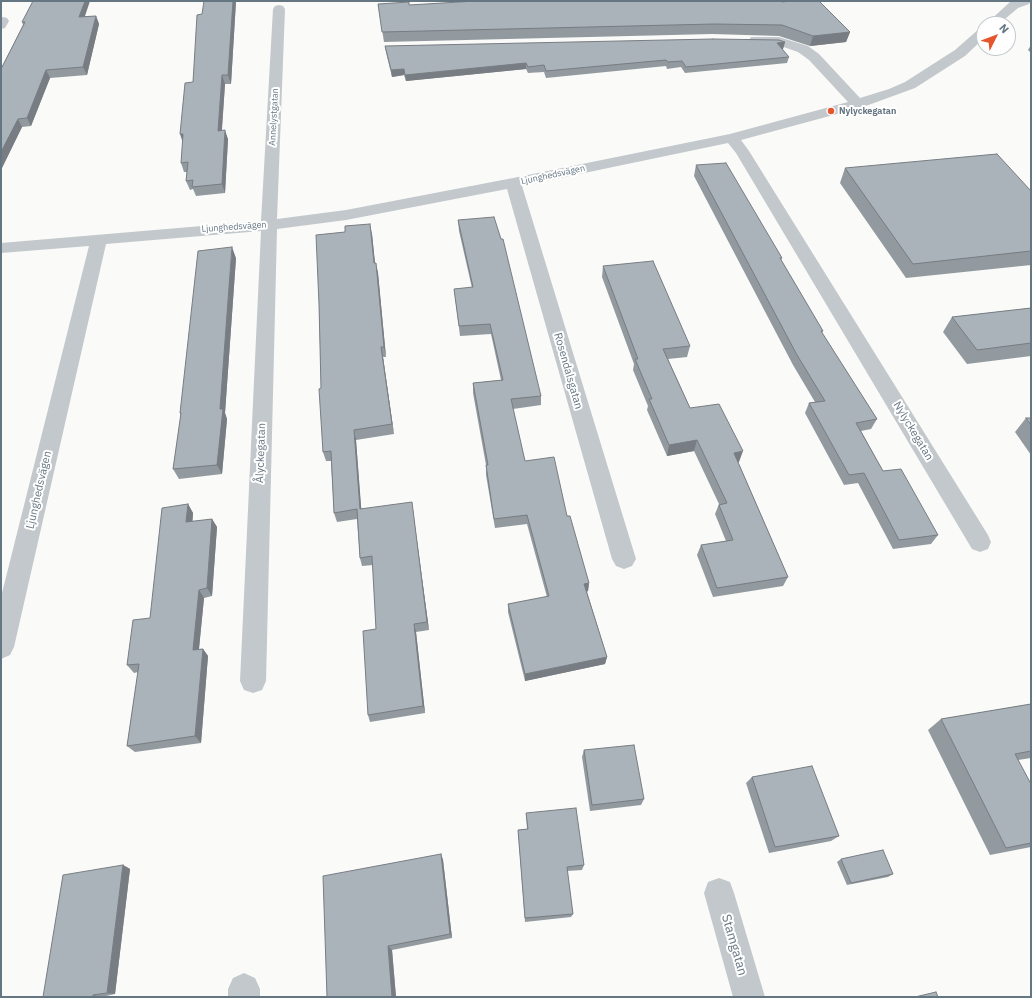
<!DOCTYPE html>
<meta charset="utf-8">
<style>
body{margin:0}
#map{position:relative;width:1032px;height:998px;overflow:hidden;background:#fafaf8;font-family:"IBM Plex Sans",sans-serif}
canvas{display:block}
.frame{position:absolute;inset:0;border:2px solid #657683;pointer-events:none}
.north{position:absolute;left:976px;top:16px;width:40px;height:40px;box-sizing:border-box;background:#fff;border:1px solid #c1c8cd;border-radius:50%;rotate:48deg;font-size:11px;font-weight:700;line-height:16px;text-align:center;color:#657683}
.north::after{content:'';display:block;margin:auto;width:14px;height:18px;background:#e4572e;clip-path:polygon(50% 0,100% 100%,50% 72%,0 100%)}
</style>
<div id="map">
<canvas width="1032" height="998"></canvas>
<div class="frame"></div>
<div class="north">N</div>
</div>
<script>
const g = document.querySelector('canvas').getContext('2d');
g.lineJoin = 'round';
function shape(rows) {
  const path = new Path2D();
  for (const r of rows) {
    path.moveTo(r[0], r[1]);
    for (let i = 2; i < r.length; i += 2) path.lineTo(r[i], r[i + 1]);
  }
  return path;
}
function fill(path, color) {
  g.fillStyle = color;
  g.fill(path, 'evenodd');
}
function strokePath(path, color, width, dash) {
  g.strokeStyle = color;
  g.lineWidth = width;
  g.lineCap = dash ? 'butt' : 'round';
  g.setLineDash(dash || []);
  g.stroke(path);
}
function label(font, color, halo, rows, align = 'center') {
  g.font = font + ' "IBM Plex Sans",sans-serif';
  g.lineWidth = 4;
  g.setLineDash([]);
  g.textBaseline = 'middle';
  g.strokeStyle = halo;
  g.fillStyle = color;
  for (const [text, x, y, turn = 0] of rows) {
    g.save();
    g.translate(x, y);
    g.rotate((+turn || 0) * Math.PI / 180);
    g.textAlign = isNaN(turn) ? turn : align;
    if (halo) g.strokeText(text, 0, 0);
    g.fillText(text, 0, 0);
    g.restore();
  }
}
fill(shape([
 [1014,1,1031,1,1029,4,1018,8,999,24,986,24,1010,2,1014,1],
 [279,5,283,6,285,9,277,219,346,210,513,178,730,134,848,102,809,60,798,52,778,45,751,43,749,40,751,37,779,37,808,46,819,54,860,98,889,89,905,82,955,50,980,28,984,27,984,38,965,56,915,88,863,107,741,140,749,151,988,535,991,542,988,549,980,552,972,549,736,153,728,143,522,186,636,559,632,566,624,569,616,566,612,559,507,189,346,220,277,229,266,681,262,690,253,693,244,690,240,681,261,231,106,244,14,647,10,655,1,659,1,597,89,246,1,253,1,243,261,221,273,9,275,6,279,5],
 [3,17,7,18,9,21,5,28,1,29,1,18,3,17],
 [719,878,730,882,734,893,765,997,733,997,704,893,708,882,719,878],
 [244,973,255,978,260,989,260,997,228,997,228,989,233,978,244,973]
]), '#c3c8cc');
fill(shape([
 [236,1,231,84,225,84,222,130,228,139,225,193,196,196,193,189,190,190,186,181,187,172,184,172,181,163,193,82,202,14],
 [782,2,850,32,846,42,810,46,779,36,712,34,384,42,378,4,409,5],
 [96,16,99,24,87,75,50,78,31,126,22,127,1,170,1,69,23,25,22,22],
 [785,42,783,49,782,49,789,57,787,63,685,73,681,67,667,69,666,66,546,78,544,72,528,73,526,69,406,81,404,75,392,77,386,52,385,46],
 [1031,45,1031,53,1028,50],
 [696,165,782,258,781,260,823,331,822,333,877,419,871,429,861,431,883,471,938,535,931,544,893,549,858,483,844,485,805,413,809,403,815,402,793,365,694,176],
 [845,168,1031,191,1031,265,906,278,840,183],
 [458,220,541,396,541,405,513,409,525,461,567,516,589,583,588,591,587,592,607,657,605,664,525,681,508,612,508,604,547,597,527,524,495,528,486,475,486,465,473,393,473,383,501,380,491,334,460,336,454,289,472,288,459,231],
 [372,234,375,263,378,273,386,357,383,357,394,434,356,440,361,509,413,511,429,630,416,632,425,713,370,722,368,715,376,629,373,565,362,566,360,558,357,519,337,522,334,513,331,461,326,461,323,452,321,388,319,304],
 [236,258,225,413,227,419,222,474,179,479,173,469,181,416,180,413],
 [603,266,690,346,687,357,668,359,690,408,739,462,738,462,788,577,783,586,713,597,697,555,701,545,726,541,715,514,719,504,694,451,667,456,647,410,648,406,633,370,634,364,602,277],
 [1031,308,1031,356,967,364,943,332,952,317],
 [1026,418,1031,418,1031,455,1015,432],
 [188,504,193,513,192,522,212,519,217,527,212,596,204,598,199,649,203,649,208,656,201,743,135,752,127,746,138,672,134,673,127,665,150,618],
 [1031,704,1031,758,1018,760,1031,784,1031,847,990,855,928,730,941,719],
 [584,750,644,799,641,805,590,811,582,757],
 [752,777,839,836,831,841,769,853,746,783],
 [526,813,584,865,582,870,567,871,573,914,571,917,525,922,518,830,527,829],
 [441,854,443,860,452,938,392,950,396,997,327,997],
 [841,859,893,874,888,877,847,885,837,862],
 [123,865,130,869,115,994,102,997,43,997]
]), '#929a9f');
fill(shape([
 [85,1,90,1,82,25,79,17],
 [233,1,236,1,231,84,228,75],
 [96,16,99,24,87,75,83,67],
 [850,32,846,42,810,46,813,36],
 [785,42,783,49,775,49,777,43],
 [526,63,526,69,406,81,405,75],
 [404,69,404,75,392,77,391,70],
 [46,70,50,78,31,126,27,118],
 [222,75,225,84,221,140,218,131],
 [18,119,22,127,1,170,1,152],
 [225,130,228,139,225,193,222,184],
 [180,134,183,134,183,143],
 [370,224,372,234,376,273,374,263],
 [232,247,236,258,225,413,227,419,222,474,217,465,220,409],
 [376,263,378,273,386,357,384,347],
 [381,347,383,357,394,434,392,424],
 [354,430,356,440,362,518,360,509],
 [697,440,694,451,667,456,669,445],
 [743,451,739,462,730,463,734,453],
 [412,502,413,511,429,630,427,622],
 [188,504,193,513,192,531,186,522],
 [212,519,217,527,212,596,207,588],
 [589,583,588,591,583,592,584,584],
 [199,590,204,598,198,658,193,650],
 [414,624,416,632,425,713,423,706],
 [203,649,208,656,201,743,195,736],
 [607,657,605,664,525,681,525,674],
 [441,854,443,860,452,938,450,934],
 [123,865,130,869,115,994,107,993],
 [388,946,392,950,396,997,392,997],
 [93,995,102,997,93,997]
]), '#777d82');
const building = shape([
 [33,1,85,1,79,17,96,16,83,67,46,70,27,118,18,119,1,152,1,69,25,22,22,22,33,1],
 [204,1,233,1,228,75,222,75,218,131,225,130,222,184,192,187,193,180,186,181,188,162,181,163,183,134,180,134,185,83,193,82,197,15,202,14,204,1],
 [476,1,782,1,782,2,790,1,819,1,850,32,813,36,782,25,714,24,382,32,378,4,409,2,409,5,476,1],
 [713,39,779,40,785,42,777,43,789,57,686,67,682,61,668,62,666,60,546,71,544,65,528,67,526,63,405,75,404,69,391,70,385,46,713,39],
 [997,154,1031,191,1031,251,913,264,845,168,997,154],
 [726,163,782,258,780,258,823,331,821,331,877,419,856,423,883,471,901,469,938,535,899,540,864,473,849,475,809,403,825,401,797,355,696,165,726,163],
 [494,217,501,239,503,239,541,396,511,399,525,461,554,457,567,516,570,516,589,583,584,584,607,657,525,674,508,604,549,596,527,515,494,519,486,465,488,465,473,383,503,380,490,324,459,326,454,289,473,287,458,220,494,217],
 [370,224,374,263,376,263,384,347,381,347,392,424,354,430,360,509,412,502,427,622,414,624,423,706,368,715,363,631,376,629,372,556,360,558,357,509,334,513,331,451,323,452,319,389,321,388,319,304,316,235,345,232,345,226,370,224],
 [232,247,220,409,223,409,217,465,173,469,181,413,180,413,198,251,232,247],
 [653,261,690,346,663,349,690,408,719,404,743,451,734,453,788,577,717,588,701,545,733,540,719,505,727,503,697,440,669,445,649,399,652,399,635,359,638,359,603,266,653,261],
 [1031,308,1031,343,977,350,952,317,1031,308],
 [1026,418,1031,418,1031,425,1026,418],
 [188,504,186,522,212,519,207,588,199,590,193,650,203,649,195,736,127,746,139,664,127,665,133,620,150,618,162,508,188,504],
 [1031,704,1031,751,1015,754,1031,784,1031,843,1006,848,941,719,1031,704],
 [634,745,644,799,592,805,584,750,634,745],
 [812,766,839,836,775,847,752,777,812,766],
 [576,808,584,865,567,867,573,914,525,918,518,830,528,829,526,813,576,808],
 [883,850,893,874,851,883,841,859,883,850],
 [441,854,450,934,388,946,392,997,327,997,323,876,441,854],
 [123,865,107,993,93,995,93,997,43,997,63,875,123,865],
 [936,992,938,997,915,997,936,992]
]);
fill(building, '#aab3b9');
strokePath(building, '#777d82', 1);
for (const [x, y, r, color] of [
 [831,111,4,"#e4572e"]
]) {
  const dot = new Path2D();
  dot.arc(x, y, r, 0, 2 * Math.PI);
  g.fillStyle = color;
  g.fill(dot);
  strokePath(dot, '#fff', 1.5);
}
label('bold 9px', '#657683', '#fff', [
 ["Nylyckegatan",839,111]
], 'left');
label('9px', '#657683', '#fff', [
 ["Annelystgatan",274,117,-87],
 ["Ljunghedsvägen",553,175,-12],
 ["Ljunghedsvägen",234,227,-4]
]);
label('11px', '#657683', '#fff', [
 ["Rosendalsgatan",568,371,74],
 ["Nylyckegatan",913,431,59],
 ["Ålyckegatan",261,453,-88],
 ["Ljunghedsvägen",39,490,-77]
]);
label('13px', '#657683', '#fff', [
 ["Stamgatan",734,945,74]
]);
</script>
